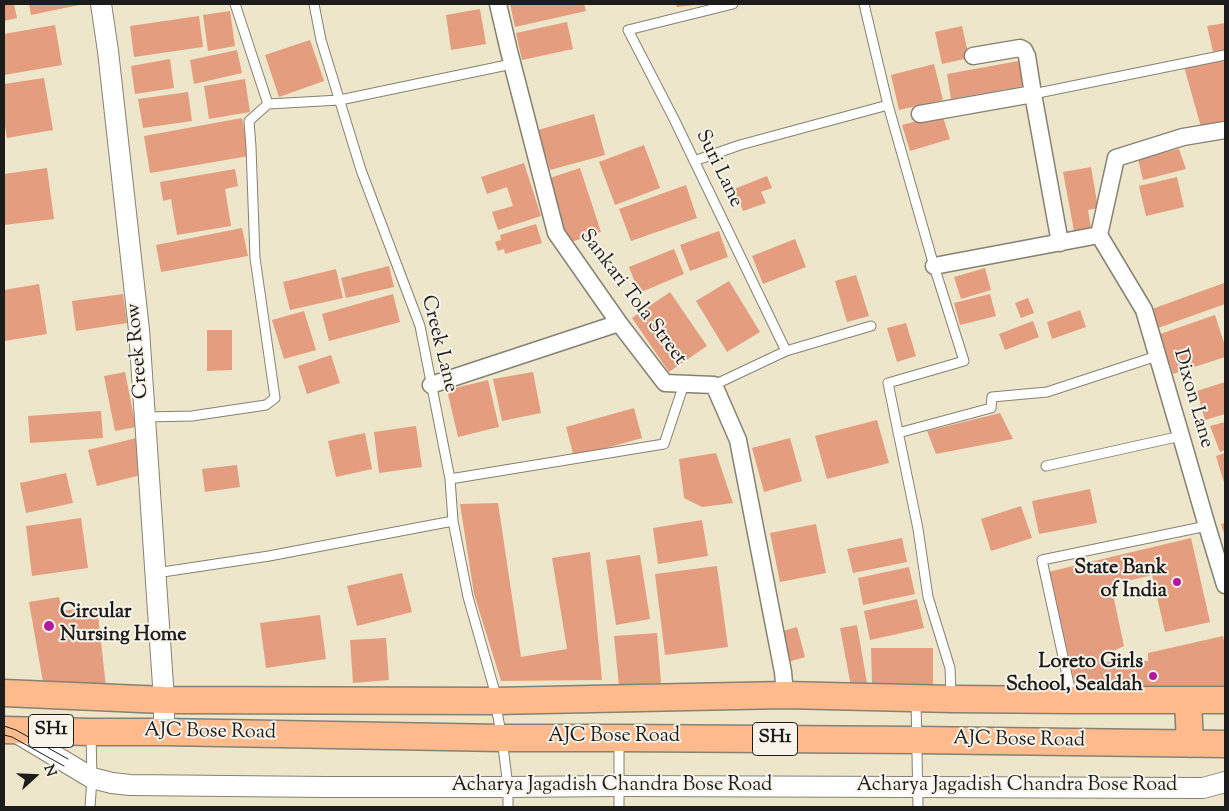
<!DOCTYPE html>
<style>
body{margin:0}
#map{position:relative;width:1229px;height:811px;overflow:hidden;background:#eee6ca;font-family:"Sorts Mill Goudy",serif}
canvas{display:block}
.frame{position:absolute;inset:0;border:5px solid #1c1c1c;pointer-events:none}
.north{position:absolute;left:10px;top:751px;width:50px;height:50px;-webkit-text-stroke:4px #f7f3e8;paint-order:stroke;rotate:70deg;font-size:14px;font-weight:700;line-height:20px;text-align:center;color:#1c1c1c}
.north::after{content:'';display:block;margin:auto;width:18px;height:22px;background:#1c1c1c;clip-path:polygon(50% 0,100% 100%,50% 72%,0 100%)}
</style>
<div id="map">
<canvas width="1229" height="811"></canvas>
<div class="frame"></div>
<div class="north">N</div>
</div>
<script>
const g = document.querySelector('canvas').getContext('2d');
g.lineJoin = 'round';
function fill(path, color) {
  g.fillStyle = color;
  g.fill(path, 'evenodd');
}
function shape(rows) {
  const path = new Path2D();
  for (const r of rows) {
    path.moveTo(r[0], r[1]);
    for (let i = 2; i < r.length; i += 2) path.lineTo(r[i], r[i + 1]);
  }
  return path;
}
function strokePath(path, color, width, dash) {
  g.strokeStyle = color;
  g.lineWidth = width;
  g.lineCap = dash ? 'butt' : 'round';
  g.setLineDash(dash || []);
  g.stroke(path);
}
function label(font, color, halo, rows, align = 'center') {
  g.font = font + ' "Sorts Mill Goudy",serif';
  g.lineWidth = 4;
  g.setLineDash([]);
  g.textBaseline = 'middle';
  g.strokeStyle = halo;
  g.fillStyle = color;
  for (const [text, x, y, turn = 0] of rows) {
    g.save();
    g.translate(x, y);
    g.rotate((+turn || 0) * Math.PI / 180);
    g.textAlign = isNaN(turn) ? turn : align;
    if (halo) g.strokeText(text, 0, 0);
    g.fillText(text, 0, 0);
    g.restore();
  }
}
fill(shape([
 [4,4,14,4,17,18,4,21],
 [29,4,79,4,79,5,31,15],
 [510,4,584,4,586,11,515,27],
 [676,4,694,4,694,5,677,7],
 [480,9,486,44,451,50,446,15],
 [230,11,235,46,208,51,203,15],
 [199,16,203,47,134,57,130,26],
 [567,22,573,49,522,60,516,33],
 [1225,23,1225,50,1213,52,1207,26],
 [55,25,62,65,4,75,4,34],
 [962,26,969,58,942,64,935,32],
 [310,40,324,81,279,97,265,55],
 [237,50,242,73,194,84,190,60],
 [170,59,174,88,135,94,131,66],
 [1225,59,1225,122,1201,127,1184,67],
 [1024,60,1029,85,951,99,947,74],
 [934,64,943,100,899,110,891,75],
 [44,78,53,130,7,138,4,120,4,84],
 [245,79,250,112,209,119,204,86],
 [188,92,192,121,143,128,138,99],
 [594,114,605,155,550,170,538,130],
 [942,114,950,139,910,151,902,125],
 [242,118,249,156,150,173,144,136],
 [644,145,660,188,615,205,599,162],
 [1179,149,1186,169,1143,180,1138,159],
 [524,163,541,216,498,230,492,212,513,206,507,187,487,194,481,177],
 [1091,167,1098,208,1088,210,1091,228,1074,231,1063,172],
 [47,168,54,219,4,225,4,174],
 [580,168,601,232,568,243,547,179],
 [235,169,238,186,225,189,231,226,177,235,171,199,163,201,160,182],
 [767,176,772,188,761,192,766,203,743,211,734,189],
 [1177,177,1184,207,1146,216,1139,186],
 [686,185,697,218,631,241,619,209],
 [536,224,542,243,505,254,504,249,498,251,495,242,501,240,500,235],
 [242,228,248,256,161,272,156,245],
 [719,231,728,257,690,271,680,245],
 [795,239,806,267,763,284,752,256],
 [674,249,684,274,639,293,629,267],
 [389,266,394,287,346,298,341,278],
 [985,268,991,290,961,299,954,277],
 [336,269,343,298,290,310,283,282],
 [856,275,869,316,847,322,835,281],
 [729,281,760,332,727,352,696,301],
 [1224,283,1225,287,1225,304,1158,328,1152,309],
 [39,284,47,334,4,341,4,290],
 [670,292,707,346,669,372,632,318],
 [123,294,127,323,76,331,72,301],
 [393,294,400,322,329,341,322,314],
 [990,294,996,316,960,325,954,303],
 [1028,298,1034,313,1021,318,1015,303],
 [1080,310,1086,327,1052,339,1047,322],
 [304,311,316,350,284,359,272,320],
 [1215,315,1225,346,1225,357,1173,374,1160,334],
 [1033,321,1039,337,1005,350,999,334],
 [906,323,916,356,897,362,887,328],
 [207,330,232,330,232,370,207,371],
 [331,355,340,383,307,394,298,366],
 [125,372,136,427,115,431,104,376],
 [533,372,541,413,502,421,493,379],
 [488,380,499,427,458,437,447,390],
 [1225,382,1225,414,1205,420,1197,391],
 [634,408,642,438,574,457,566,427],
 [101,411,103,438,30,443,28,416],
 [1000,413,1013,439,936,454,927,431],
 [877,420,889,463,827,479,815,436],
 [1225,422,1225,450,1220,452,1210,426],
 [416,426,422,467,379,473,374,432],
 [365,433,372,469,336,477,328,441],
 [136,438,145,474,97,486,88,450],
 [790,438,802,481,764,492,752,448],
 [716,453,733,503,702,507,684,498,679,459],
 [1225,453,1225,486,1216,456],
 [237,465,240,487,205,492,202,469],
 [66,473,73,503,26,513,20,483],
 [1090,489,1097,523,1039,534,1032,501],
 [498,503,521,657,567,649,552,558,590,552,602,680,501,681,474,594,460,504],
 [1021,506,1032,538,991,551,981,519],
 [81,518,88,568,32,576,26,526],
 [702,520,708,556,658,564,653,528],
 [1225,523,1225,536,1221,524],
 [816,524,826,573,780,582,770,533],
 [902,538,907,562,853,573,847,549],
 [1191,538,1210,622,1165,632,1152,575,1111,585,1124,646,1099,658,1100,662,1148,661,1148,653,1223,636,1225,647,1225,691,1077,692,1048,572],
 [640,555,650,619,616,625,606,560],
 [717,566,728,647,665,655,655,574],
 [909,567,915,594,863,605,858,578],
 [402,573,412,612,357,626,347,586],
 [59,597,62,611,97,606,106,687,43,682,29,602],
 [917,599,924,628,870,640,864,611],
 [320,615,326,659,266,668,260,623],
 [857,625,868,689,852,692,840,628],
 [797,627,805,657,788,662,779,632],
 [657,633,661,683,619,686,614,636],
 [386,638,389,680,353,683,350,640],
 [871,648,933,648,933,684,872,684]
]), '#e49d7f');
const service = shape([
 [235,4,268,104,340,100,512,64],
 [314,4,321,40,361,170,420,326,450,479,453,521,468,597,495,692,495,701,502,738,508,787,508,807],
 [864,4,888,105,934,266,964,361,888,383,918,529,928,597,950,668,951,696],
 [1033,94,1225,55],
 [694,161,740,145,888,105],
 [786,351,871,326],
 [714,385,786,351,674,119,628,30,733,4],
 [145,417,192,416,266,405,275,398,255,258,251,147,249,121,268,104],
 [898,433,991,408,992,397,1047,392,1157,356],
 [1046,466,1181,436],
 [450,479,664,444,684,384],
 [156,573,269,556,453,521],
 [1072,698,1042,560,1207,526],
 [916,700,918,807],
 [90,807,92,778,91,735],
 [619,807,619,740]
]);
const minor = shape([
 [498,4,509,51,556,233,619,323,665,383,714,385,738,440,783,672,785,695],
 [973,56,1020,48,1024,50,1027,56,1033,94,1060,243],
 [920,114,1033,94],
 [1099,235,1144,310,1181,436,1207,526,1225,585],
 [1099,235,1116,158,1183,137,1225,130],
 [934,266,1099,235],
 [431,385,619,323]
]);
const tertiary = shape([
 [101,4,108,51,139,330,164,700,164,732],
 [12,730,92,778,112,783,130,785,325,787,508,787,619,786,1203,788,1225,782]
]);
const primary = shape([
 [4,693,164,700,495,701,785,695,952,699,1073,700,1225,700],
 [1188,700,1190,744],
 [4,730,91,732,164,732,502,738,619,738,916,740,1225,744]
]);
strokePath(service, '#858173', 11);
strokePath(minor, '#858173', 19);
strokePath(tertiary, '#858173', 22);
strokePath(primary, '#858173', 29);
strokePath(service, '#fff', 9);
strokePath(minor, '#fff', 16);
strokePath(tertiary, '#fff', 20);
strokePath(primary, '#fcba8d', 26);
strokePath(shape([
 [4,726,16,730,68,759],
 [4,735,12,737,64,766]
]), '#1c1c1c', 1);
for (const [x, y, r, color] of [
 [1177,582,5,"#b5179e"],
 [49,626,6,"#b5179e"],
 [1153,676,5,"#b5179e"]
]) {
  const dot = new Path2D();
  dot.arc(x, y, r, 0, 2 * Math.PI);
  g.fillStyle = color;
  g.fill(dot);
  strokePath(dot, '#f7f3e8', 2);
}
for (const [x, y, w] of [
 [51,731,45],
 [775,739,45]
]) {
  const box = new Path2D();
  box.roundRect(x - w / 2, y - 16.5, w, 33, 4);
  g.fillStyle = '#f7f3e8';
  g.fill(box);
  strokePath(box, '#1c1c1c', 1);
}
label('bold 19px', '#1c1c1c', null, [
 ["SH1",51,731],
 ["SH1",775,739]
]);
label('20px', '#1c1c1c', '#f7f3e8', [
 ["Suri Lane",718,169,64],
 ["Sankari Tola Street",632,298,53],
 ["Creek Lane",438,344,76],
 ["Creek Row",139,351,-95],
 ["Dixon Lane",1192,399,74],
 ["AJC Bose Road",210,733,1],
 ["AJC Bose Road",614,738],
 ["AJC Bose Road",1019,741,1],
 ["Acharya Jagadish Chandra Bose Road",612,787],
 ["Acharya Jagadish Chandra Bose Road",1017,787]
]);
label('bold 20px', '#1c1c1c', '#f7f3e8', [
 ["State Bank",1167,570],
 ["of India",1167,593],
 ["Circular",60,614,"left"],
 ["Nursing Home",60,637,"left"],
 ["Loreto Girls",1143,664],
 ["School, Sealdah",1143,687]
], 'right');
</script>
